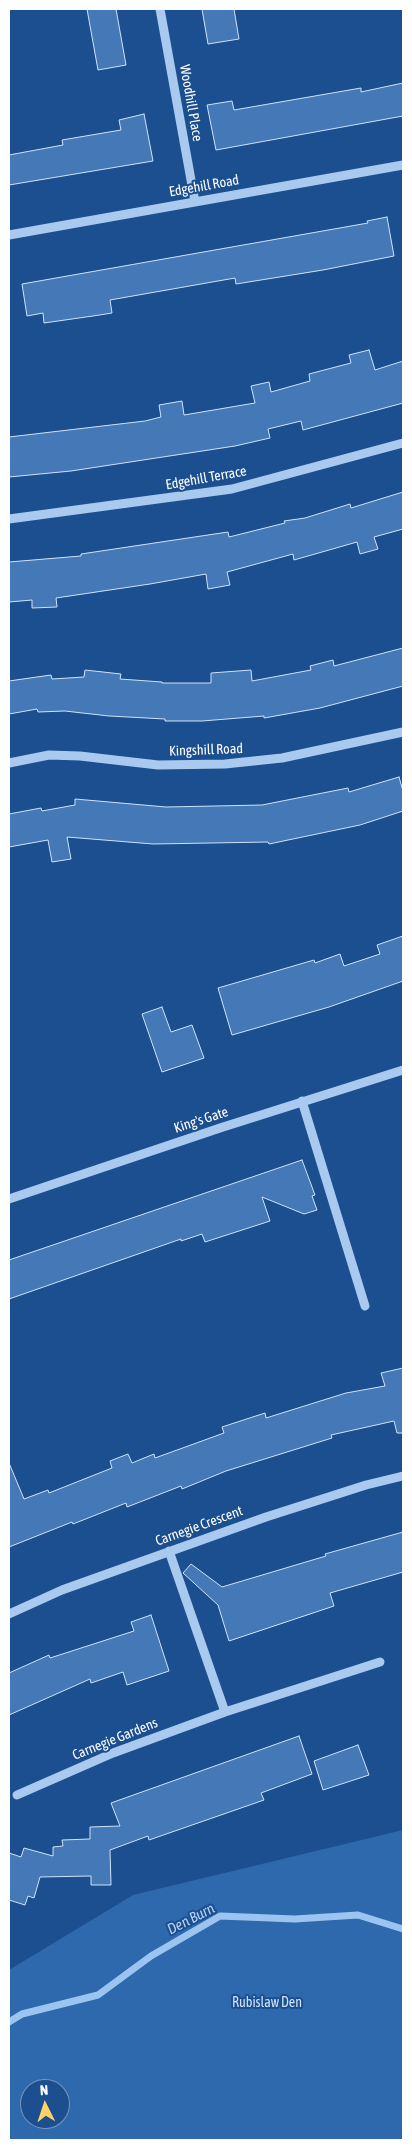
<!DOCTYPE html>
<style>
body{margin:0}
#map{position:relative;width:412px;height:2149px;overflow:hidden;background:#1b4f8f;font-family:"Asap Condensed",sans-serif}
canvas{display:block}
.frame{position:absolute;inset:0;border:10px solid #fff;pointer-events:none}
.north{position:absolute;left:20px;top:2079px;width:50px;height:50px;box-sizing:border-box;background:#1b4f8f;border:1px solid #7695bc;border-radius:50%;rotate:356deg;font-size:14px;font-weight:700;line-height:20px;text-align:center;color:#fff}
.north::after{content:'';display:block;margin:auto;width:18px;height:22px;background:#ffd166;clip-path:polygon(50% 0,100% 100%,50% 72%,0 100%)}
</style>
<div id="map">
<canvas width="412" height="2149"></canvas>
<div class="frame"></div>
<div class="north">N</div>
</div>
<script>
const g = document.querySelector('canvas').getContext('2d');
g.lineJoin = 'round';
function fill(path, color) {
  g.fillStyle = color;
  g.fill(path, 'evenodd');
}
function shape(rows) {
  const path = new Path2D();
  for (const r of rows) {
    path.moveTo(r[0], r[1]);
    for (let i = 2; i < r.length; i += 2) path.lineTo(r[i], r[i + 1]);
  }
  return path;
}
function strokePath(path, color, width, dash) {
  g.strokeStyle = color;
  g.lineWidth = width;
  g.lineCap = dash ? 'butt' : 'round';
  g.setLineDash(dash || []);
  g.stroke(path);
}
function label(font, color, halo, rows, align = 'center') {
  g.font = font + ' "Asap Condensed",sans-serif';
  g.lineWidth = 4;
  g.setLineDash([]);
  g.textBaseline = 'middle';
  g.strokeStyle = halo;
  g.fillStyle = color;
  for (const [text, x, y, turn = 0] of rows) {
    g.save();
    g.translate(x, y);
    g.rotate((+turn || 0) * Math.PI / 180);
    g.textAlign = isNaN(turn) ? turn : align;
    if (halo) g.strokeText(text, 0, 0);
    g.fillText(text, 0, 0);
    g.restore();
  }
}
fill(shape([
 [403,1830,403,2140,9,2140,9,1970,133,1895],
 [30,2089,60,2089,60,2119,30,2119]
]), '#2e69ad');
strokePath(shape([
 [9,2022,22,2014,98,1995,151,1956,220,1916,295,1919,358,1915,403,1929]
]), '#9cc4f0', 7);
const building = shape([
 [87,9,116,9,126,65,98,70,87,9],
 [202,9,234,9,239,39,208,44,202,9],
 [403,83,403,116,216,150,207,105,232,101,234,110,361,88,361,92,403,83],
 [144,114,153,161,9,185,9,155,63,145,62,140,121,130,119,120,144,114],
 [387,217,394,256,323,270,236,284,235,278,110,300,112,313,93,316,44,323,43,313,27,316,22,284,368,223,367,221,387,217],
 [369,350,375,370,403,361,403,403,303,430,301,421,268,429,270,438,235,446,71,471,9,477,9,437,145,421,161,417,159,405,182,401,184,415,255,403,251,386,269,382,271,392,310,381,309,374,351,363,349,355,369,350],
 [403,492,403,529,374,537,378,549,360,554,357,542,294,560,293,554,227,572,230,585,208,589,206,574,150,584,56,598,57,607,32,608,32,600,9,602,9,562,81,556,81,554,228,532,229,537,285,523,284,521,305,518,350,504,351,508,403,492],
 [403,648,403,686,320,708,264,718,264,716,202,721,165,721,165,719,109,716,65,711,38,712,37,709,9,714,9,681,51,675,52,679,84,677,85,670,121,674,120,679,162,682,162,683,211,683,211,673,251,670,252,681,311,670,310,666,333,660,334,666,403,648],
 [399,777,403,791,403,811,360,825,269,844,268,842,153,844,67,837,71,859,52,862,48,840,9,847,9,814,41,808,42,811,75,805,75,799,166,807,262,805,348,788,349,792,399,777],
 [403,936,403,981,329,1007,232,1035,218,988,314,960,315,963,340,954,344,966,380,954,377,945,403,936],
 [162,1007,171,1032,192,1025,204,1058,162,1072,142,1014,162,1007],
 [302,1160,315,1195,312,1196,317,1210,304,1214,262,1197,270,1221,205,1242,202,1234,181,1241,181,1239,9,1299,9,1260,302,1160],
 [403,1368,403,1433,397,1433,394,1421,331,1435,332,1438,226,1471,182,1489,181,1486,127,1507,126,1503,73,1524,72,1522,9,1547,9,1463,24,1499,48,1490,49,1493,112,1468,110,1461,128,1454,132,1463,154,1454,155,1458,224,1433,222,1427,265,1413,266,1418,346,1393,385,1386,381,1373,403,1368],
 [403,1532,403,1572,330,1593,334,1606,229,1641,218,1605,183,1573,191,1564,222,1587,326,1556,325,1554,403,1532],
 [151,1615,169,1671,127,1685,123,1672,91,1683,90,1679,9,1715,9,1673,49,1655,50,1658,134,1631,131,1622,151,1615],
 [299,1736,312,1774,261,1793,264,1800,149,1840,148,1836,110,1850,111,1885,91,1885,91,1876,40,1877,34,1898,28,1896,25,1905,9,1900,9,1853,21,1857,24,1848,53,1856,53,1847,63,1846,62,1840,90,1839,90,1827,120,1826,111,1803,299,1736],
 [358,1745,369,1775,323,1790,314,1761,358,1745]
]);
fill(building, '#4478b7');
strokePath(building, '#cfe3fa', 1);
strokePath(shape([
 [160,9,195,202],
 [9,235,403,165],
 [9,519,232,489,403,443],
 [9,763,49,755,80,756,158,765,225,764,282,758,403,732],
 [302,1101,365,1306],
 [9,1199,220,1128,403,1070],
 [169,1551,225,1712],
 [9,1614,62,1590,266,1517,366,1485,403,1476],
 [17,1795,113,1753,225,1712,380,1662]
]), '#a9c9ee', 9);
label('14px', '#fff', '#1b4f8f', [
 ["Woodhill Place",191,103,80],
 ["Edgehill Road",204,186,-10],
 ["Edgehill Terrace",206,478,-10],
 ["Kingshill Road",206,750,-2],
 ["King's Gate",201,1120,-18],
 ["Carnegie Crescent",199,1526,-20],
 ["Carnegie Gardens",115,1739,-22]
]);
label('14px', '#cfe3fa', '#1b4f8f', [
 ["Rubislaw Den",267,2003]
]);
label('italic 15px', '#b5d3f5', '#1b4f8f', [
 ["Den Burn",191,1919,-27]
]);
</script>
